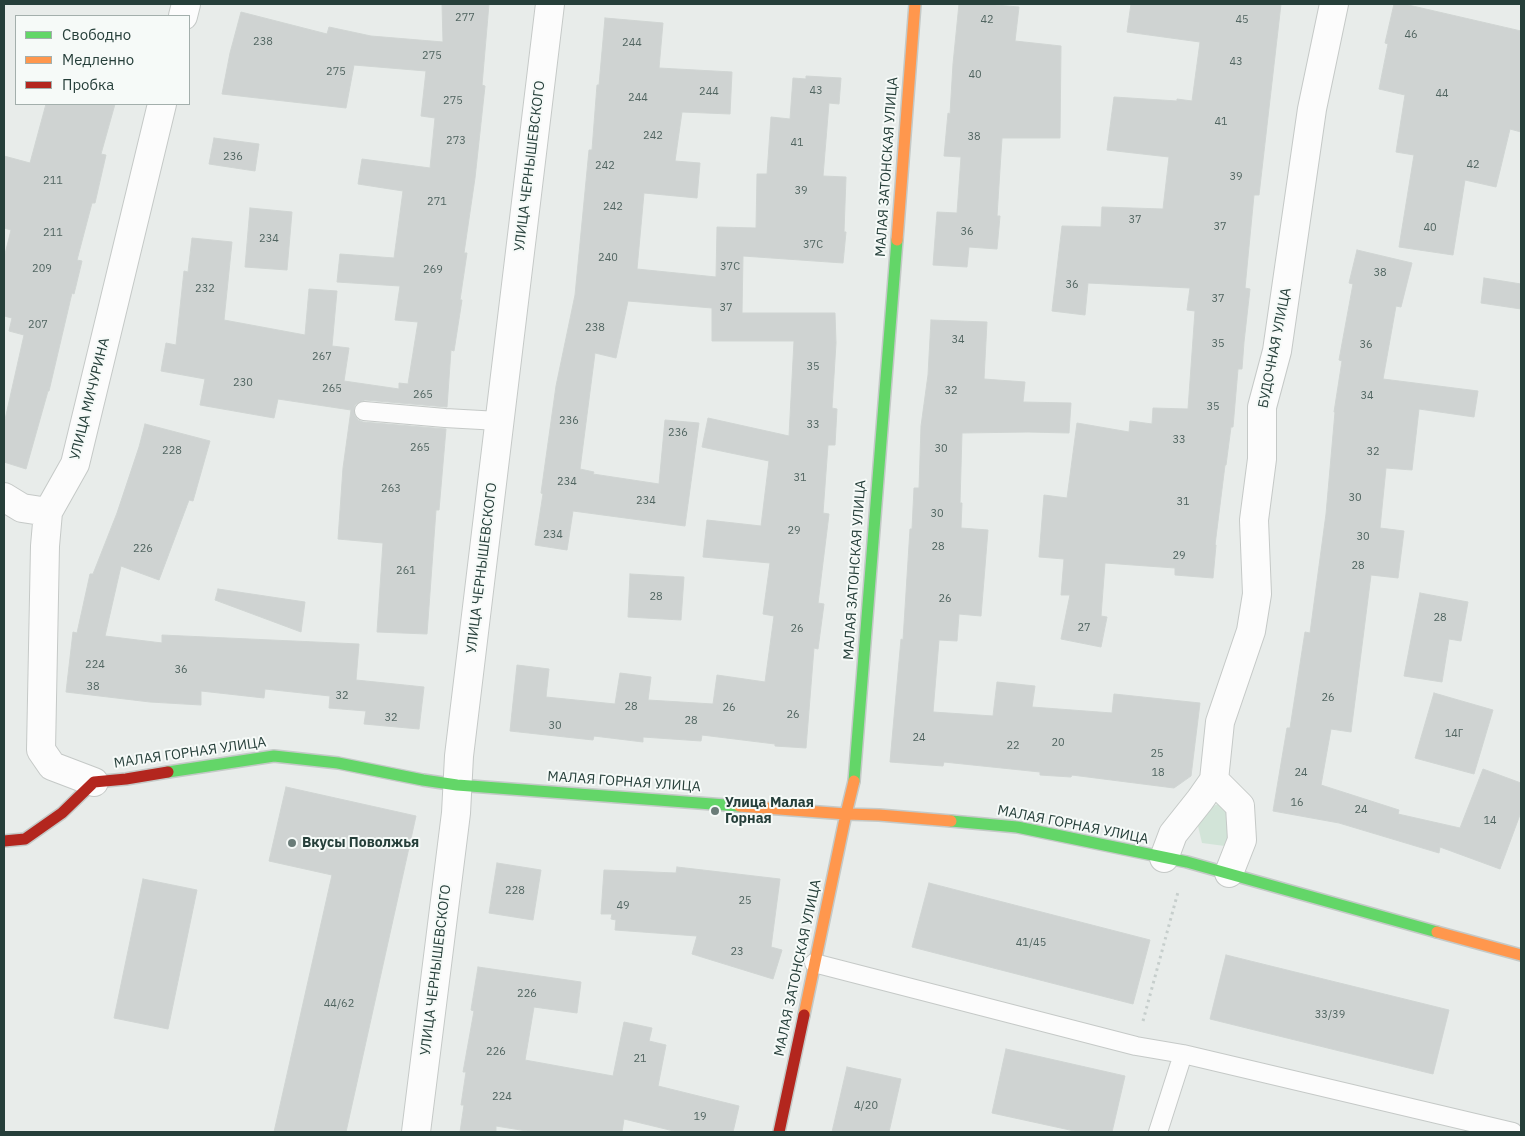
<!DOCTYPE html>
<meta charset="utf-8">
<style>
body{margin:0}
#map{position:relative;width:1525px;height:1136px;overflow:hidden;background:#e8ecea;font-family:"IBM Plex Sans",sans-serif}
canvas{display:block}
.frame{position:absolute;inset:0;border:5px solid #263f3a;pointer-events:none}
.legend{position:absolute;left:15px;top:15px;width:175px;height:90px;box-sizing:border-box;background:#f6faf8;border:1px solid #a3afac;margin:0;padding:6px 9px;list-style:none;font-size:15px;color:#263f3a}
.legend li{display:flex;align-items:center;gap:10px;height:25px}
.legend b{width:25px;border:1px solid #a3afac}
</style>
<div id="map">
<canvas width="1525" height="1136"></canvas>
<div class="frame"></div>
<ul class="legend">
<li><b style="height:6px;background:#63d668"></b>Свободно</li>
<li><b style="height:6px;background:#ff974d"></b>Медленно</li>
<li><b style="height:6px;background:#b3261e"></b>Пробка</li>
</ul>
</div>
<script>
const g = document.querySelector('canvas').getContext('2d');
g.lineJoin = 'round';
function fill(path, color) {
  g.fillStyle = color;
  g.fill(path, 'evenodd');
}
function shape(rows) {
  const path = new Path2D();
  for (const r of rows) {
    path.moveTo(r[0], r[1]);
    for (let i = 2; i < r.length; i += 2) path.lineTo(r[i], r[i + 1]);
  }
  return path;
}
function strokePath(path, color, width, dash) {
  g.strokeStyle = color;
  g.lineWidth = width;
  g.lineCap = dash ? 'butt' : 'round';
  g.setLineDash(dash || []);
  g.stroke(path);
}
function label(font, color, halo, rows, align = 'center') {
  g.font = font + ' "IBM Plex Sans",sans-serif';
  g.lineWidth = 4;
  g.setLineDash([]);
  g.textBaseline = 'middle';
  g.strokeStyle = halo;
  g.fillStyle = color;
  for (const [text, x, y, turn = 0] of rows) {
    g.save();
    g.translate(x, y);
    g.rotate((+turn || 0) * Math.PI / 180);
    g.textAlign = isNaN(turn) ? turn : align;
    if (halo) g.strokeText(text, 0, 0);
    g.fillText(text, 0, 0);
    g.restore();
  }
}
fill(shape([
 [1218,804,1229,808,1233,834,1225,846,1202,843,1198,826,1204,810]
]), '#d2e4d8');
const building = shape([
 [442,4,489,4,482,85,485,86,475,178,464,253,467,253,460,300,462,300,454,351,451,350,447,407,365,400,359,402,355,405,354,410,355,416,358,420,363,422,446,429,439,510,436,510,427,634,377,632,383,543,338,539,343,468,351,410,278,399,274,418,200,405,205,379,161,371,166,343,176,345,184,271,188,272,192,238,232,242,224,320,305,335,309,289,337,291,332,346,349,348,344,381,399,389,399,383,408,384,418,322,395,320,400,286,337,282,340,254,394,258,403,191,358,184,362,159,430,168,435,118,421,116,426,71,354,65,346,108,222,94,230,53,241,12,327,34,329,27,371,36,443,42,442,4],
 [959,4,984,4,1019,7,1015,41,1061,46,1060,138,1002,138,997,216,1000,216,997,249,969,247,967,267,933,265,937,212,957,213,961,157,944,156,948,113,950,114,953,64,959,4],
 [1131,4,1281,4,1259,195,1254,195,1245,288,1250,289,1244,342,1242,369,1238,369,1233,427,1231,427,1226,465,1225,465,1215,545,1216,545,1213,578,1175,575,1175,568,1105,563,1101,616,1107,617,1101,647,1061,639,1070,595,1061,595,1064,559,1039,557,1044,495,1067,498,1077,423,1129,432,1130,421,1152,424,1153,408,1188,409,1195,311,1187,310,1190,288,1088,283,1085,315,1052,311,1062,226,1101,227,1102,207,1163,209,1169,157,1107,150,1114,97,1177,101,1177,99,1192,101,1200,42,1127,32,1131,4],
 [1394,4,1404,4,1521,31,1521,132,1510,129,1496,187,1465,180,1453,255,1399,247,1414,155,1396,152,1405,95,1379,89,1388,44,1385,43,1394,4],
 [605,18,663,23,659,68,732,72,730,114,682,112,675,161,700,163,697,198,644,193,637,269,716,277,717,227,756,228,757,174,767,174,771,117,790,119,793,78,806,79,806,76,841,78,839,104,829,103,823,176,846,177,844,232,846,232,843,263,743,256,742,313,835,313,836,343,832,408,837,409,835,445,828,445,823,513,829,514,818,603,824,604,818,649,814,648,806,748,775,746,775,744,702,735,701,741,643,737,643,742,594,736,593,740,510,731,517,665,549,669,546,697,615,704,620,673,651,677,648,700,713,704,717,675,765,682,774,616,763,614,770,563,703,557,707,520,761,526,769,461,702,447,708,418,789,436,794,341,712,341,712,308,628,301,616,358,595,353,580,469,594,472,593,474,659,484,665,420,699,423,685,526,573,511,567,550,535,545,543,494,541,493,556,386,575,295,589,150,592,150,597,85,599,85,605,18],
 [46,104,115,104,101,154,106,155,95,203,92,203,77,260,82,261,74,294,72,293,49,391,48,391,26,469,4,462,4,424,24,335,9,331,12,318,4,316,4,258,11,230,4,228,4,156,30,163,46,104],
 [214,138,259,144,255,171,209,164,214,138],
 [250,208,292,212,287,270,245,267,250,208],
 [1357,250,1412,263,1401,307,1396,306,1383,379,1478,391,1474,417,1419,409,1412,470,1386,468,1380,528,1404,531,1398,578,1371,575,1351,732,1331,729,1321,785,1399,810,1398,814,1460,828,1483,769,1521,783,1521,812,1500,869,1440,847,1439,853,1339,823,1273,811,1287,728,1290,728,1305,632,1310,633,1326,514,1335,412,1334,412,1342,361,1339,360,1353,284,1349,283,1357,250],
 [1484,278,1521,284,1521,309,1481,303,1484,278],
 [931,320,987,322,984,379,1025,382,1023,402,1071,403,1069,433,1028,432,962,433,960,503,962,503,961,528,988,530,981,616,959,614,957,641,939,640,933,712,993,716,997,682,1035,686,1032,707,1112,713,1114,694,1200,703,1191,776,1174,788,1072,775,1071,777,1040,775,1040,772,944,762,943,766,890,762,901,639,903,640,910,529,912,529,914,488,919,488,921,426,928,375,931,320],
 [145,424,210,441,193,501,189,500,159,580,121,566,105,636,162,643,162,635,359,644,356,680,424,687,419,729,364,724,366,711,329,708,330,696,265,689,264,698,201,691,201,705,150,702,66,692,73,632,77,633,90,574,93,574,117,513,139,447,145,424],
 [630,574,684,577,681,620,628,617,630,574],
 [218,589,305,602,301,632,215,600,218,589],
 [1420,593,1468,602,1461,641,1449,639,1442,682,1404,676,1420,593],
 [1434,693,1493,710,1474,774,1415,758,1434,693],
 [286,787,416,816,346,1132,274,1132,332,875,269,861,286,787],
 [497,863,541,870,533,920,489,913,497,863],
 [677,867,780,879,771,947,782,950,773,979,692,954,697,936,615,930,616,920,611,919,612,914,601,914,604,870,676,873,677,867],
 [143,879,197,890,168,1029,114,1018,143,879],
 [929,883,1150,940,1133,1004,912,947,929,883],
 [1226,955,1449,1010,1433,1074,1210,1019,1226,955],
 [478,967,581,982,577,1013,534,1007,525,1060,613,1076,624,1022,652,1028,649,1041,666,1045,658,1086,739,1106,733,1132,678,1132,624,1119,622,1132,533,1132,496,1126,496,1132,460,1132,464,1105,461,1105,466,1072,463,1072,474,1011,471,1010,478,967],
 [1006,1049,1125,1076,1112,1132,1079,1132,992,1113,1006,1049],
 [847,1067,901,1079,889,1132,832,1132,847,1067]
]);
fill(building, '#cfd3d2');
strokePath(building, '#d0d5d3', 1);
const lane = shape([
 [364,411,445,418,499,421],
 [814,963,1136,1046,1183,1054,1513,1132],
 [1158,1132,1183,1054]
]);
const street = shape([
 [183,16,186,4],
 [4,497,22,508,48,512],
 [94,782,52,766,41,750,45,546,48,512,75,464,162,104],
 [1164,858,1173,834,1200,800,1214,780],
 [1229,873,1242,840,1240,806,1214,780,1220,722,1251,631,1257,594,1254,520,1262,459,1262,407,1277,351,1312,109,1334,4],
 [416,1132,456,813,459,756,550,4]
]);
const fast = shape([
 [168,772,274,756,338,763,423,780,457,785,739,806],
 [854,781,897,240],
 [951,821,1017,827,1187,862,1437,932]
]);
const slow = shape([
 [897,240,915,4],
 [739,806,846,814,879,815,951,821],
 [1437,932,1521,955],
 [804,1015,846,814,854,781]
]);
const jam = shape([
 [4,841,25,839,62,813,94,782,126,779,168,772],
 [779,1132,804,1015]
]);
strokePath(lane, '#c5c9c7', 20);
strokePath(street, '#c5c9c7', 30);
strokePath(fast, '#c4c9c7', 14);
strokePath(slow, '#c4c9c7', 14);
strokePath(jam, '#c4c9c7', 14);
strokePath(shape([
 [1143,1021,1178,892]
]), '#c6cecc', 3, [2.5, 4]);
strokePath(lane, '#fcfcfc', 18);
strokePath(street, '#fcfcfc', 28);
strokePath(fast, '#63d668', 11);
strokePath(slow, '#ff974d', 11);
strokePath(jam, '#b3261e', 11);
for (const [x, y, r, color] of [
 [715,811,5,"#6a7c78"],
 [292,843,5,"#6a7c78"]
]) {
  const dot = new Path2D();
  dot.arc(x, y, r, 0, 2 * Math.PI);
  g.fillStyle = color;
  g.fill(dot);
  strokePath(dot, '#f6faf8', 2);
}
label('11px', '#516561', null, [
 ["277",465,18],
 ["42",987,20],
 ["45",1242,20],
 ["46",1411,35],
 ["238",263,42],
 ["244",632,43],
 ["275",432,56],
 ["43",1236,62],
 ["275",336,72],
 ["40",975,75],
 ["43",816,91],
 ["244",709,92],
 ["44",1442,94],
 ["244",638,98],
 ["275",453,101],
 ["41",1221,122],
 ["242",653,136],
 ["38",974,137],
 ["273",456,141],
 ["41",797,143],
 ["236",233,157],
 ["42",1473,165],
 ["242",605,166],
 ["39",1236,177],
 ["211",53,181],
 ["39",801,191],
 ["271",437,202],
 ["242",613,207],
 ["37",1135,220],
 ["37",1220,227],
 ["40",1430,228],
 ["36",967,232],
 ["211",53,233],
 ["234",269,239],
 ["37С",813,245],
 ["240",608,258],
 ["37С",730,267],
 ["209",42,269],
 ["269",433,270],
 ["38",1380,273],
 ["36",1072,285],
 ["232",205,289],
 ["37",1218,299],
 ["37",726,308],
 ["207",38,325],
 ["238",595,328],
 ["34",958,340],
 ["35",1218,344],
 ["36",1366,345],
 ["267",322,357],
 ["35",813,367],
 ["230",243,383],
 ["265",332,389],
 ["32",951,391],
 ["265",423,395],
 ["34",1367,396],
 ["35",1213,407],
 ["236",569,421],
 ["33",813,425],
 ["236",678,433],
 ["33",1179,440],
 ["265",420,448],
 ["30",941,449],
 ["228",172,451],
 ["32",1373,452],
 ["31",800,478],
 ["234",567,482],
 ["263",391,489],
 ["30",1355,498],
 ["234",646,501],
 ["31",1183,502],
 ["30",937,514],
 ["29",794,531],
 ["234",553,535],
 ["30",1363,537],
 ["28",938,547],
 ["226",143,549],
 ["29",1179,556],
 ["28",1358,566],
 ["261",406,571],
 ["28",656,597],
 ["26",945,599],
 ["28",1440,618],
 ["27",1084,628],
 ["26",797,629],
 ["224",95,665],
 ["36",181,670],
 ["38",93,687],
 ["32",342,696],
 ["26",1328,698],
 ["28",631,707],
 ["26",729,708],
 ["26",793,715],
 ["32",391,718],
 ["28",691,721],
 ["30",555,726],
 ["14Г",1454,734],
 ["24",919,738],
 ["20",1058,743],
 ["22",1013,746],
 ["25",1157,754],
 ["18",1158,773],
 ["24",1301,773],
 ["16",1297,803],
 ["24",1361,810],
 ["14",1490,821],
 ["228",515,891],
 ["25",745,901],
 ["49",623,906],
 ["41/45",1031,943],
 ["23",737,952],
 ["226",527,994],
 ["44/62",339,1004],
 ["33/39",1330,1015],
 ["226",496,1052],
 ["21",640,1059],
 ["224",502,1097],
 ["4/20",866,1106],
 ["19",700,1117]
]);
label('14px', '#263f3a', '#f6faf8', [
 ["УЛИЦА ЧЕРНЫШЕВСКОГО",530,166,-83],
 ["МАЛАЯ ЗАТОНСКАЯ УЛИЦА",887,167,-86],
 ["БУДОЧНАЯ УЛИЦА",1275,348,-79],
 ["УЛИЦА МИЧУРИНА",90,399,-76],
 ["УЛИЦА ЧЕРНЫШЕВСКОГО",482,568,-83],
 ["МАЛАЯ ЗАТОНСКАЯ УЛИЦА",855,570,-86],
 ["МАЛАЯ ГОРНАЯ УЛИЦА",190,753,-8],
 ["МАЛАЯ ГОРНАЯ УЛИЦА",624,782,4],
 ["МАЛАЯ ГОРНАЯ УЛИЦА",1073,825,11],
 ["МАЛАЯ ЗАТОНСКАЯ УЛИЦА",798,968,-78],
 ["УЛИЦА ЧЕРНЫШЕВСКОГО",436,970,-83]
]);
label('bold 14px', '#263f3a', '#f6faf8', [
 ["Улица Малая",725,803],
 ["Горная",725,819],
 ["Вкусы Поволжья",302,843]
], 'left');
</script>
